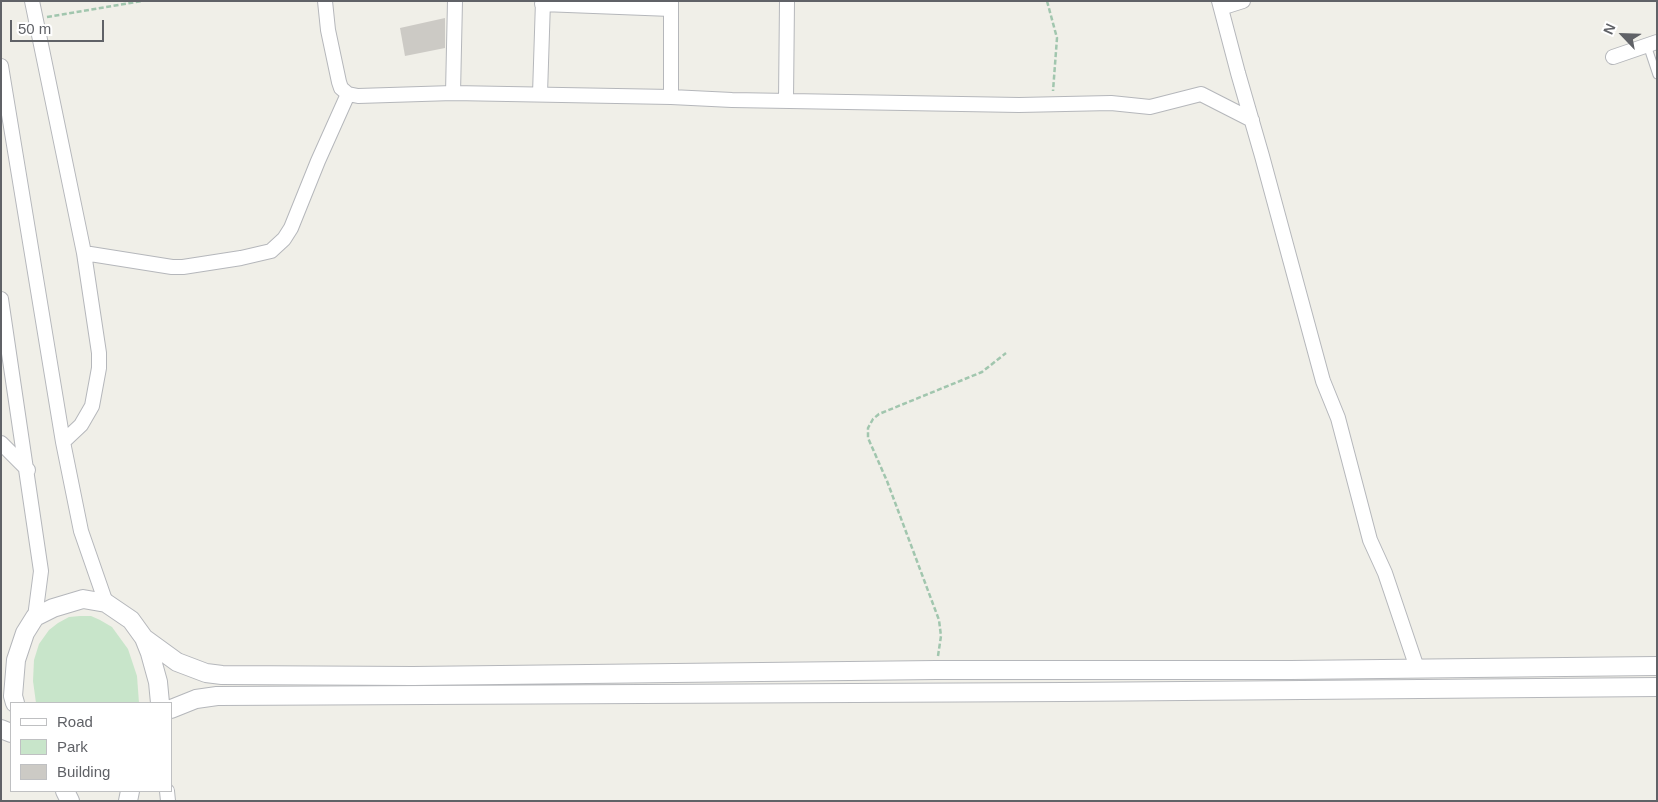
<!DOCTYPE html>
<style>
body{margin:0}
#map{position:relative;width:1658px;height:802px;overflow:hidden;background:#f0efe8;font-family:Arial,sans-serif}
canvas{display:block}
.frame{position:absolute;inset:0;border:2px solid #606267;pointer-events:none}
.legend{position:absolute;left:10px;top:702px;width:162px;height:90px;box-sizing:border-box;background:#fff;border:1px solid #bfc0c2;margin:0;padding:6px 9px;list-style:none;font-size:15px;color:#606267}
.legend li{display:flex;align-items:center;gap:10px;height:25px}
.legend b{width:25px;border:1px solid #bfc0c2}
.north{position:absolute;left:1598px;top:10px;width:50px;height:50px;-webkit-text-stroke:4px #fff;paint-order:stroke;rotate:294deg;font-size:14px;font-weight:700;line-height:20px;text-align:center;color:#606267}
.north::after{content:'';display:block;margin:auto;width:18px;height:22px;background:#606267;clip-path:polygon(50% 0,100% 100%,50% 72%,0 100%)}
.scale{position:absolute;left:10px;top:20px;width:94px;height:22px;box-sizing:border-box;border:2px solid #606267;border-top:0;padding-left:6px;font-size:15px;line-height:18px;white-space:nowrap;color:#606267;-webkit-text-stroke:4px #fff;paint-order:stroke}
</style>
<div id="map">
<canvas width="1658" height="802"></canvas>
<div class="frame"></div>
<ul class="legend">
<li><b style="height:6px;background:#fff"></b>Road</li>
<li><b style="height:14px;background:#c8e5ca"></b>Park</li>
<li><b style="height:14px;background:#cccac5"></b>Building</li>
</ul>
<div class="north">N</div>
<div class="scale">50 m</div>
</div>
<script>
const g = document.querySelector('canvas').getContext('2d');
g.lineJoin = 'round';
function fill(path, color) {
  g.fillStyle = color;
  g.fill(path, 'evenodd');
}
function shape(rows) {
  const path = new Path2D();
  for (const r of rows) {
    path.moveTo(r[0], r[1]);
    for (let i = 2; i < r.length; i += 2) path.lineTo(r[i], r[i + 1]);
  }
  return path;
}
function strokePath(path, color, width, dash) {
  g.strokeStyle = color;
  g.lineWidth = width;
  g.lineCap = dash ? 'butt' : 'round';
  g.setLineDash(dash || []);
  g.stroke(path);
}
fill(shape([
 [80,616,91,616,100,620,112,627,128,649,137,676,139,703,36,703,33,681,34,660,39,644,49,630,58,623,69,617]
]), '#c8e5ca');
fill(shape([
 [445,18,445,48,405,56,400,28]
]), '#cccac5');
const service = shape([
 [1647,45,1657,75]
]);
const minor = shape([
 [32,1,84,253,99,353,99,368,92,406,81,425,63,442],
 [325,1,328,30,339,82,341,88,348,94,358,96,453,93,671,97,732,100,1019,105,1111,103,1150,107,1201,94,1252,120],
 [1219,1,1238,73,1262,156,1323,381,1338,418,1370,540,1385,573,1417,668],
 [542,4,671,9],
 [1221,8,1243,1],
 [1613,57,1657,42],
 [1,66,63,442,81,531,106,603],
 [453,93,455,1],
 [540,94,543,1],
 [671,97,671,1],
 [786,100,787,1],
 [84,253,172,267,183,267,241,258,271,251,284,239,291,228,318,161,348,94],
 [1,299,41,571,35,617],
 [1,443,28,470],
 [167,791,168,801]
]);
const tertiary = shape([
 [144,638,177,662,206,673,222,675,413,676,936,670,1291,670,1657,666],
 [15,703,13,696,16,660,25,633,35,617,53,608,83,599,106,603,131,620,144,638,150,653,158,682,160,703],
 [171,709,196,699,217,696,1066,692,1657,687],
 [1,729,11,733],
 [65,791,70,801],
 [128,801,130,791]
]);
strokePath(service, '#b5b7bb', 9);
strokePath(minor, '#b5b7bb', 16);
strokePath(tertiary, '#b5b7bb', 20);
strokePath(shape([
 [1047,1,1057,38,1053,91],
 [47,17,142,1],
 [938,656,941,636,939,620,887,481,868,438,868,428,873,419,879,414,982,372,1006,353]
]), '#a1c6ae', 2.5, [5, 2.5]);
strokePath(service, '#fff', 7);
strokePath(minor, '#fff', 14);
strokePath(tertiary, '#fff', 18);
</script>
